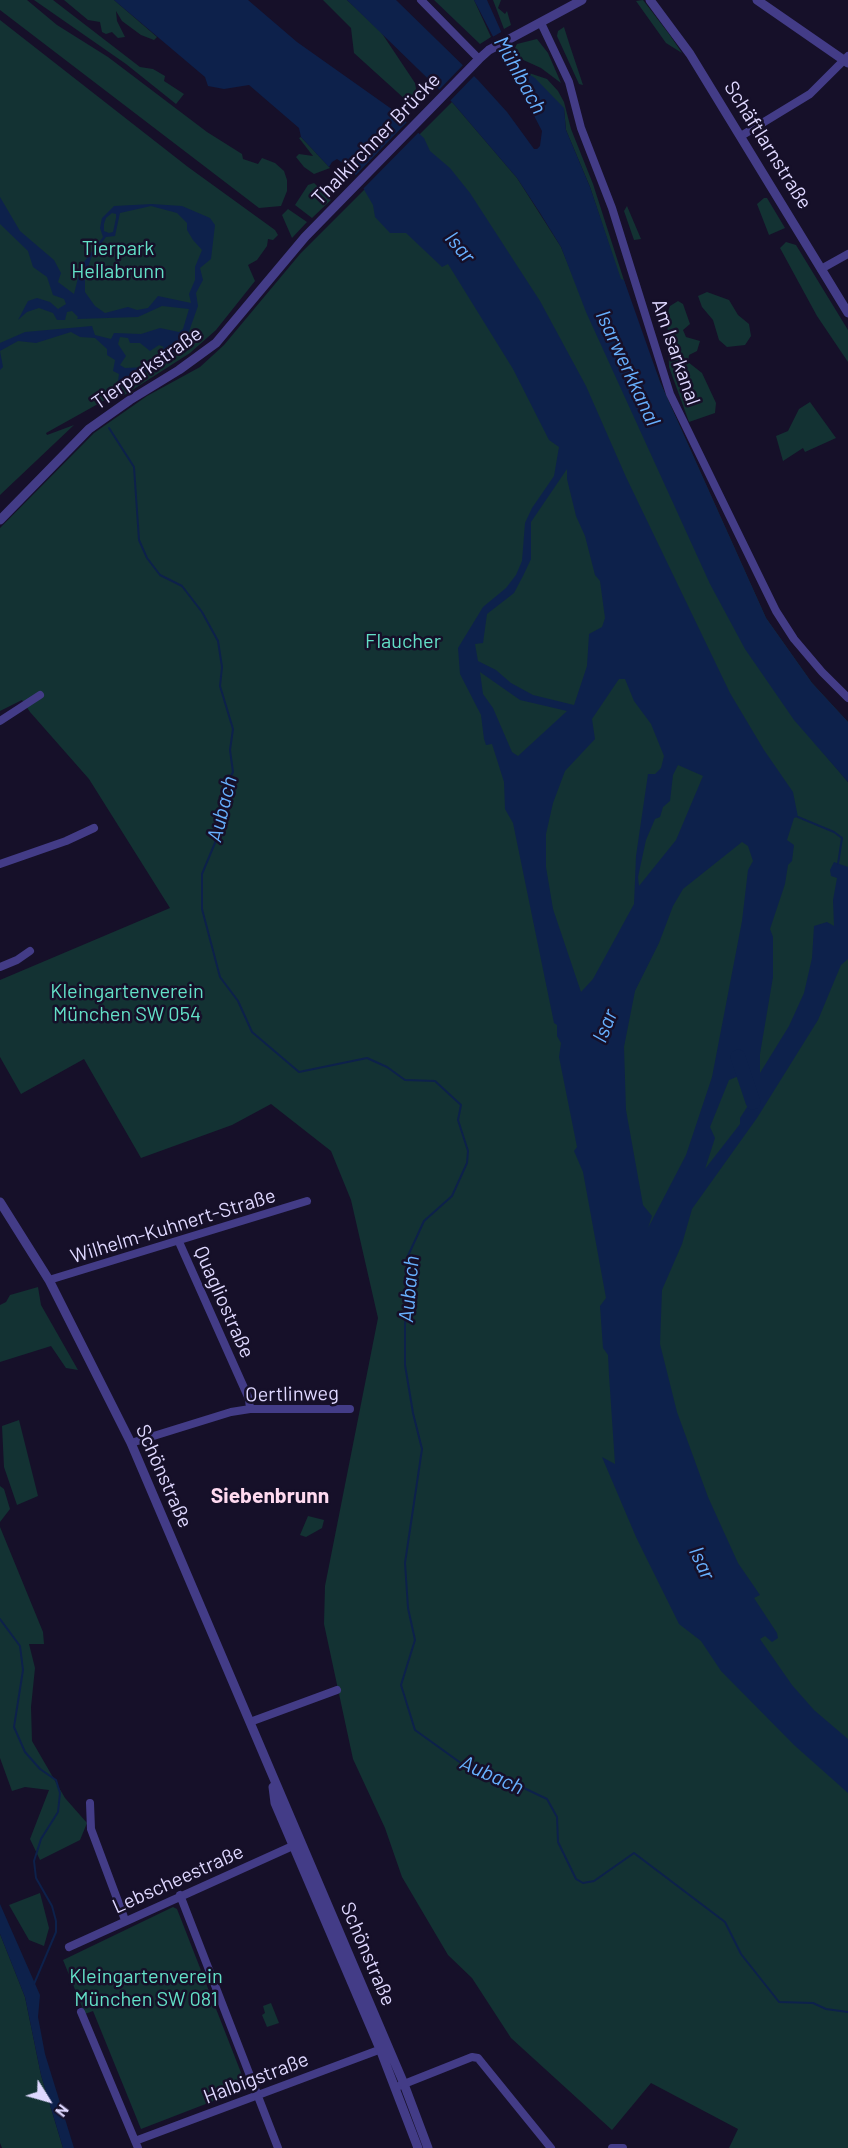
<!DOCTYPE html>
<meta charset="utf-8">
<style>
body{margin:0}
#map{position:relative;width:848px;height:2148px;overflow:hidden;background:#161029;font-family:Barlow,sans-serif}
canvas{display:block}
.north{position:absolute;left:18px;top:2070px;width:60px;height:60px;-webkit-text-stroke:4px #161029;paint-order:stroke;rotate:127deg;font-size:16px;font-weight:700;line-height:24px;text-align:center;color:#dfd8ff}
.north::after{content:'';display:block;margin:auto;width:21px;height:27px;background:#dfd8ff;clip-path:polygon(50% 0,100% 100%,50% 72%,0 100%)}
</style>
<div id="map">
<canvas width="848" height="2148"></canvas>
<div class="north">N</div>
</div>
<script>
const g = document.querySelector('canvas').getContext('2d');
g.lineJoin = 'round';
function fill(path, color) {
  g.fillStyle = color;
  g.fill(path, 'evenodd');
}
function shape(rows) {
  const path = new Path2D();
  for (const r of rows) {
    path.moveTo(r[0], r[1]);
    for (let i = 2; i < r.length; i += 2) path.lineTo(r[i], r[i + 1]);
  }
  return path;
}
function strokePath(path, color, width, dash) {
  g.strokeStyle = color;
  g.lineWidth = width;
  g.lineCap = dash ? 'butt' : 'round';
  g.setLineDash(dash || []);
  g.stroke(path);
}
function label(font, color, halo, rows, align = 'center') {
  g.font = font + ' Barlow,sans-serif';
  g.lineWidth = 5;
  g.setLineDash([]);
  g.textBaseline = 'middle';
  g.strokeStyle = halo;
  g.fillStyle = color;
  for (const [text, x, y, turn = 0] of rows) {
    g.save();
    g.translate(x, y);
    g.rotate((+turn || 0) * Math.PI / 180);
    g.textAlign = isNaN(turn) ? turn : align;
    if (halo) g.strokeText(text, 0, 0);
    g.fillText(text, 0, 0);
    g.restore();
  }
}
fill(shape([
 [0,0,27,0,57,25,108,57,207,132,242,154,243,159,258,164,262,158,275,163,284,171,287,180,287,191,281,206,259,208,0,10],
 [34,0,53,0,140,67,153,69,165,76,164,81,184,94,176,104,126,64],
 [64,0,114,0,157,37,154,40,141,35,122,21,116,11,117,21,125,37,118,38,112,32,106,34,102,32,100,22,88,20],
 [323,0,347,0,381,32,415,83,417,94,407,101,354,53,351,28],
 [434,0,474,0,491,37,480,44],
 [493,0,501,0,498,8,505,14,507,11,511,25,504,29],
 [643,0,669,34,682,53,666,43,636,1],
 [0,20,188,167,275,230,278,235,273,240,268,239,267,246,257,260,248,265,255,281,216,330,190,353,123,396,114,395,46,433,47,435,74,425,0,495],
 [564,27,569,43,583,85,579,84,557,36,558,31],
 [537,39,548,53,561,83,541,68,519,58,513,51,517,44],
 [526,72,547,79,558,91,564,102,571,129,593,184,639,327,660,382,766,618,812,683,848,722,822,751,848,782,848,2148,729,2148,738,2129,651,2083,612,2130,511,2038,472,1978,448,1955,402,1877,385,1828,353,1759,324,1624,325,1586,378,1318,351,1200,331,1151,271,1104,232,1125,141,1158,84,1059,21,1094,0,1057,0,980,170,908,89,779,30,712,22,700,0,711,0,528,94,433,147,396,200,367,224,345,300,254,452,102,517,178,561,247,580,293,620,279,590,187,566,130,564,109],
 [301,137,330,168,314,174,304,167,296,157,299,154,313,156,299,138],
 [314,183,331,200,312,218,295,205,308,185],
 [764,198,767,198,785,228,769,235,757,204],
 [627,206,641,239,634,240,624,211],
 [288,209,307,222,292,238,282,215],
 [786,242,796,245,848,330,848,362,817,316,780,248],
 [707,292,729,300,738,315,749,324,751,336,745,345,727,347,719,340,713,320,702,307,698,296],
 [678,301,683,304,690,324,683,330,686,337,700,341,697,351,689,355,688,362,702,373,716,403,715,413,689,422,669,367,667,314,670,306],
 [810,402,836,438,805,452,803,448,783,461,776,436,788,431,799,409],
 [38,1287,41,1305,78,1370,66,1368,51,1346,0,1362,0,1305,6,1302,10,1295],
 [19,1420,38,1496,17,1505,4,1467,2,1426],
 [0,1486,4,1489,10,1509,0,1522],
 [308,1516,324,1520,322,1528,306,1537,300,1535],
 [0,1527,43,1632,44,1644,29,1644,35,1668,31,1707,32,1741,65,1798,87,1823,80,1840,40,1860,30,1839,49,1790,25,1787,12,1791,0,1758],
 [40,1893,49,1928,44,1946,29,1940,9,1905],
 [173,1907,177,1909,247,2088,141,2129,93,2011,85,2014,63,1960],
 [0,1934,25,1997,41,2075,63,2148,2,2148,0,2143],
 [271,2003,279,2023,267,2027,262,2015,265,2013,263,2006]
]), '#133233');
fill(shape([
 [114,0,248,0,297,42,393,110,424,138,430,151,450,168,470,193,540,301,586,386,626,477,730,693,764,750,793,792,798,817,794,818,787,840,794,845,792,861,788,865,785,884,770,929,773,937,773,977,760,1054,760,1073,789,1026,804,993,812,958,814,926,827,922,834,926,833,900,837,878,831,876,830,870,834,862,848,867,848,959,841,965,818,1020,757,1118,692,1209,682,1244,662,1290,660,1344,677,1412,708,1497,738,1563,760,1595,754,1598,777,1633,778,1638,772,1642,765,1636,760,1639,792,1685,814,1710,848,1739,848,1793,794,1745,721,1671,701,1641,679,1624,636,1537,602,1457,615,1464,609,1375,608,1355,603,1348,600,1306,606,1298,583,1172,574,1151,577,1147,559,1057,561,1043,557,1036,557,1025,554,1023,513,823,505,809,504,782,492,744,486,745,484,739,481,715,460,674,458,648,483,607,506,588,516,575,522,561,525,523,532,508,554,476,559,447,549,440,513,369,448,264,442,267,406,233,390,233,375,217,373,205,352,169,337,159,332,162,329,167,301,137,299,128,249,85,224,89,208,86,205,77],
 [567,469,567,479,576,516,585,536,595,575,600,581,605,618,602,627,589,634,587,666,574,705,533,695,511,683,496,670,478,661,475,644,483,643,487,614,514,593,523,576,531,559,531,522],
 [480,672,520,700,567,711,518,756,512,752,493,708,483,694],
 [619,679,625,679,634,701,651,724,664,756,661,768,655,774,648,774,636,856,634,904,593,979,581,992,553,909,546,867,546,834,553,803,565,771,595,739,592,719],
 [678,765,703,776,676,840,639,886,638,877,646,840,655,819,660,817,663,807,670,801,673,775],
 [742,842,748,846,753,861,748,870,742,921,712,1077,686,1155,648,1228,652,1216,643,1205,626,1110,624,1047,635,991,659,943,673,906,683,889],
 [746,1073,749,1104,740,1118,740,1124,705,1169,715,1138,710,1127,729,1080],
 [347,0,396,0,478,80,507,112,534,149,537,149,540,146,542,131,474,0,487,0,517,67,535,78,564,108,566,130,590,187,621,279,624,280,660,382,766,618,812,683,848,722,848,782,794,720,745,649,710,584,586,312,561,247,540,213,517,178,452,102],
 [0,197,20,231,54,260,61,273,58,282,74,294,81,266,103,237,100,228,102,218,114,206,152,204,182,206,210,218,215,225,211,259,200,268,203,280,196,293,198,306,187,337,164,362,126,384,118,381,119,374,113,371,115,360,107,355,107,349,95,338,80,337,71,332,36,343,18,341,0,351,3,367,0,370,0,343,25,332,92,326,95,335,111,339,114,333,141,334,160,328,179,332,183,329,189,309,162,306,138,317,77,319,78,317,72,311,67,312,65,320,57,320,53,313,39,308,27,312,18,320,28,301,37,298,50,302,58,309,66,304,64,299,53,295,47,277,33,267,28,251,0,224],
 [151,206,177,213,187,223,187,230,193,240,202,250,195,267,195,280,189,294,191,303,158,296,148,308,137,310,128,307,105,313,95,306,85,292,85,277,91,258,106,237,115,236,120,213],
 [112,213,116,214,116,218,113,232,109,233,104,231,104,224,106,218],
 [120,337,128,338,130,343,140,343,150,351,159,345,164,347,147,367,125,368,120,365,126,356,118,344],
 [0,1904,40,1995,38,2017,45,2054,74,2148,63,2148,41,2075,25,1997,0,1934]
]), '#0d214b');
fill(shape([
 [503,31,511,49,498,56,489,39],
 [465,63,476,74,448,103,437,92],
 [409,120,420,131,360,192,353,178]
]), '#161029');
strokePath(shape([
 [109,428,134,467,139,540,147,558,160,575,182,586,202,612,218,641,222,667,220,686,233,729,230,750,233,772,222,794,222,826,202,874,202,909,220,977,238,1001,252,1032,299,1072,367,1058,387,1067,405,1080,435,1081,461,1105,458,1120,468,1151,467,1163,452,1196,424,1221,407,1258,412,1276,405,1324,405,1365,413,1413,422,1449,405,1563,408,1608,415,1640,401,1685,415,1730,465,1766,509,1781,547,1799,557,1817,558,1842,576,1879,583,1883,594,1881,634,1853,725,1922,741,1954,779,2002,813,2003,826,2009,848,2012],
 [798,817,834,832,842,838,838,864],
 [0,1619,20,1646,23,1670,14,1727,25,1752,40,1769,56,1780,60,1793,58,1812,41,1839,34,1861,36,1878,52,1906,56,1921,56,1932,34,1984]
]), '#0d214b', 2);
strokePath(shape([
 [738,1057,753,1102]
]), '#0d214b', 15);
strokePath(shape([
 [421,0,479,59],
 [541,23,569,82,581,128,612,208,670,394,776,611,794,639,822,672,848,698],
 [741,136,810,94,848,56],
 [821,269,848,254],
 [0,721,40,695],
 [0,864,66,841,94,828],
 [0,967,17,960,30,951],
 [179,1242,249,1399,250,1409],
 [49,1280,307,1201],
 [131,1443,231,1412,250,1409,350,1409],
 [250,1722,337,1690],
 [90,1803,91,1829,125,1920],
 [180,1895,278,2148],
 [69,1947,297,1844],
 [81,2012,138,2148],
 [399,2086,472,2057,478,2058,551,2148],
 [135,2141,384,2048],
 [612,2148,623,2148]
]), '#433c87', 8);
strokePath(shape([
 [650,0,690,54,848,313],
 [757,0,848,63],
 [0,520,89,429,130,400,179,370,216,343,305,237,479,59,489,50,582,0],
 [0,1202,49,1280,131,1443,404,2084,428,2148],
 [273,1787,275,1803,380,2049,418,2148]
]), '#433c87', 9);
label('20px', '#dfd8ff', '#161029', [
 ["Thalkirchner Brücke",376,139,-46],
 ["Schäftlarnstraße",768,145,58],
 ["Am Isarkanal",676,352,71],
 ["Tierparkstraße",147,368,-35],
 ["Wilhelm-Kuhnert-Straße",173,1226,-17],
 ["Quagliostraße",224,1302,66],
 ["Oertlinweg",292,1394,-1],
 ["Schönstraße",164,1476,66],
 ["Lebscheestraße",178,1879,-24],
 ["Schönstraße",368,1954,67],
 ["Halbigstraße",256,2078,-21]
]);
label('20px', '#63e0c7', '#161029', [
 ["Tierpark",118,248],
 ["Hellabrunn",118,271],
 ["Flaucher",403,641],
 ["Kleingartenverein",127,991],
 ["München SW 054",127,1014],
 ["Kleingartenverein",146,1976],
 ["München SW 081",146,1999]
]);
label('italic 21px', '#67b0fe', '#161029', [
 ["Mühlbach",520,75,61],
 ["Isar",460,247,50],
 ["Isarwerkkanal",628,368,65],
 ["Aubach",222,809,-76],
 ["Isar",605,1026,-68],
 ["Aubach",409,1289,-85],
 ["Isar",702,1563,65],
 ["Aubach",492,1775,24]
]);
label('bold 21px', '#ffdaf0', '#161029', [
 ["Siebenbrunn",270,1496]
]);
</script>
